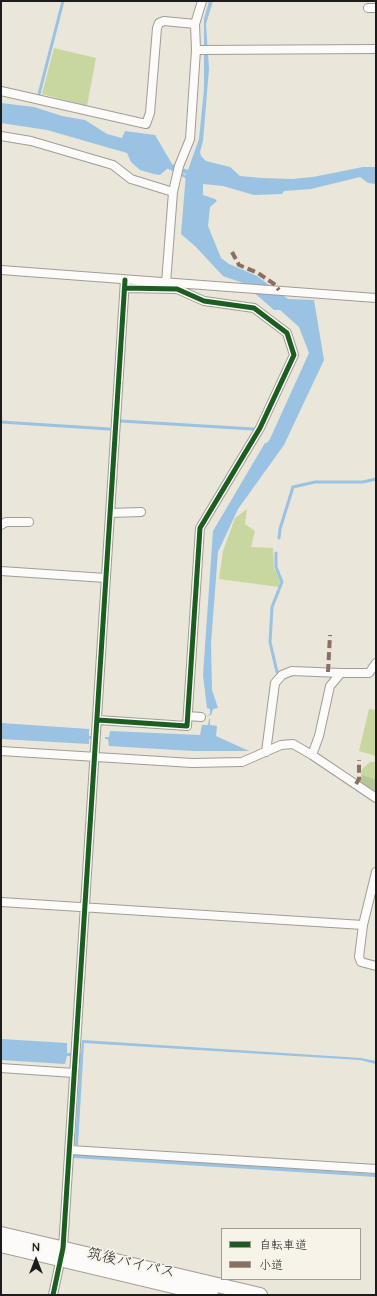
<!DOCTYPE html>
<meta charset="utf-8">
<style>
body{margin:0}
#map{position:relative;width:377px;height:1296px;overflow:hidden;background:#eae6d9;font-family:"Architects Daughter","Klee One",sans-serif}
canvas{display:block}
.frame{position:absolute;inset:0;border:2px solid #1c1c1c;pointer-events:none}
.legend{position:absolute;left:221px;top:1228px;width:140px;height:52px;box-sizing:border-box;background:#f7f3e8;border:1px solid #9f9d96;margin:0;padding:5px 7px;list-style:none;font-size:12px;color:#1c1c1c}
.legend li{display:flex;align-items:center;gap:8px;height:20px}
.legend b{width:20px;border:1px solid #9f9d96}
.north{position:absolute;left:16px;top:1240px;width:40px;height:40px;-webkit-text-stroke:3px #f7f3e8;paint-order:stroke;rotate:0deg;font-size:11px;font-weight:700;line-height:16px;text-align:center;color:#1c1c1c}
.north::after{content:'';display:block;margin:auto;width:14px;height:18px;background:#1c1c1c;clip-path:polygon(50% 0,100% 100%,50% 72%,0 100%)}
</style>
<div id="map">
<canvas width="377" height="1296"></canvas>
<div class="frame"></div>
<ul class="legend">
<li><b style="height:5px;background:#1b5e20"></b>自転車道</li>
<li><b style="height:5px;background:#8d6e63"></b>小道</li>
</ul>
<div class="north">N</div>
</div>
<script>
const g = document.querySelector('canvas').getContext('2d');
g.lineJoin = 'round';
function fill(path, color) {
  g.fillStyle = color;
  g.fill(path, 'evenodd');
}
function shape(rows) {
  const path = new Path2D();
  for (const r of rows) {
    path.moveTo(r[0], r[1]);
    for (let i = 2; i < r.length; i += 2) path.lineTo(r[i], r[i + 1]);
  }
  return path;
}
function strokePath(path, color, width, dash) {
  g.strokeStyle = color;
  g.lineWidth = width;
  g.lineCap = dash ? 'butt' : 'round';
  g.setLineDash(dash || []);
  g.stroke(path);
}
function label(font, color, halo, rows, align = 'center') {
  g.font = font + ' "Architects Daughter","Klee One",sans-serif';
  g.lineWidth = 3.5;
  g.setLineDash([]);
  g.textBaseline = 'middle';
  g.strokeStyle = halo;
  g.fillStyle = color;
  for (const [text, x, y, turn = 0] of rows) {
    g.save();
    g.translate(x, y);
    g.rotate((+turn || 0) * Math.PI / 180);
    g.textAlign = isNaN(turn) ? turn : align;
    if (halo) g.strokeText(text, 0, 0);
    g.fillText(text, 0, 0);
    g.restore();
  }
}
fill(shape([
 [54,48,96,58,87,106,42,94],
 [247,509,245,524,255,531,251,547,273,548,274,568,281,582,279,587,219,579,223,551,235,518],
 [369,709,376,710,376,756,359,751],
 [370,762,376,762,376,782,372,782,361,776,362,769]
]), '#c8d7a0');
fill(shape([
 [362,775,376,780,376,796,358,784]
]), '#b5c798');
fill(shape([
 [209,1,213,1,206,24,209,69,203,141,200,152,201,156,206,161,230,167,240,176,261,178,292,179,313,177,363,167,376,167,376,184,368,183,360,177,311,189,284,191,282,194,254,195,223,186,203,184,203,195,215,199,217,201,210,207,208,226,221,258,229,264,257,276,288,299,314,300,324,360,284,445,238,509,218,552,211,643,212,690,218,708,213,709,211,715,206,716,210,714,210,709,207,708,203,675,213,531,265,443,267,443,270,439,309,353,299,327,280,310,274,310,243,283,223,276,195,246,181,234,186,174,168,168,160,175,154,174,140,170,131,162,127,153,47,130,1,123,1,103,34,107,62,116,85,120,107,134,122,138,125,131,155,135,172,164,188,170,199,139,204,89,204,19],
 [209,719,210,719,210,725,217,726,216,736,249,751,193,751,109,746,108,739,105,739,105,737,109,737,110,731,200,735,202,725,208,725],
 [1,723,89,729,89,736,91,736,91,739,89,739,89,744,1,739],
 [1,1039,67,1043,67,1053,81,1053,82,1040,361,1058,376,1061,376,1064,360,1060,84,1043,78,1145,75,1145,80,1057,67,1056,65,1064,1,1060],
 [74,1154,376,1174,376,1177,74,1158]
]), '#99c2e3');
strokePath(shape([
 [38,98,63,1],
 [168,167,188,178],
 [121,421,253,429],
 [1,422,109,429],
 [279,538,280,529,293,487,315,482,363,482,376,479],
 [276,553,276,567,282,582,272,607,270,642,277,672]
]), '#99c2e3', 3);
const street = shape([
 [368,8,376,8],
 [196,50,376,49],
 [1,91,146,124,150,113,157,28,159,23,164,21,195,24],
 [1,136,31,141,113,165,131,179,173,192],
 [1,270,376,298],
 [166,283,173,192,179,166,190,139,196,50,195,24,202,1],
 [110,513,141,512],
 [1,525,6,522,29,522],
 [1,571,106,578],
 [188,716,201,717],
 [98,720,187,726,200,528,260,428,294,355,287,333,254,308,204,301,177,289,125,288],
 [1,751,192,763,242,762,281,745,293,744,312,755,376,798],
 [266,752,275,683,282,675,292,671,341,673],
 [312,755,319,736,330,686,341,673,369,673,376,663],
 [376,872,363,925,359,957,361,962,376,966],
 [1,902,363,925],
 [1,1068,74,1073],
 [70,1150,376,1169],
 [53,1295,63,1248,125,280]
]);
const highway = shape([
 [1,1234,260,1295],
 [1,1245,211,1295]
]);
strokePath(street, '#a09d96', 10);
strokePath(highway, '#a09d96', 16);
strokePath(street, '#fcfbf9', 8);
strokePath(highway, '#fcfbf9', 14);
strokePath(shape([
 [232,252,239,265,258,273,274,284,279,290],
 [328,672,330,635],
 [356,784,359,779,359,760]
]), '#8d6e63', 4, [8, 4]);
strokePath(shape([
 [98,720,187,726,200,528,260,428,294,355,287,333,254,308,204,301,177,289,125,288],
 [53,1295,63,1248,125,280]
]), '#1b5e20', 5);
label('15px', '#1c1c1c', '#f7f3e8', [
 ["筑後バイパス",131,1264,13]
]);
</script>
